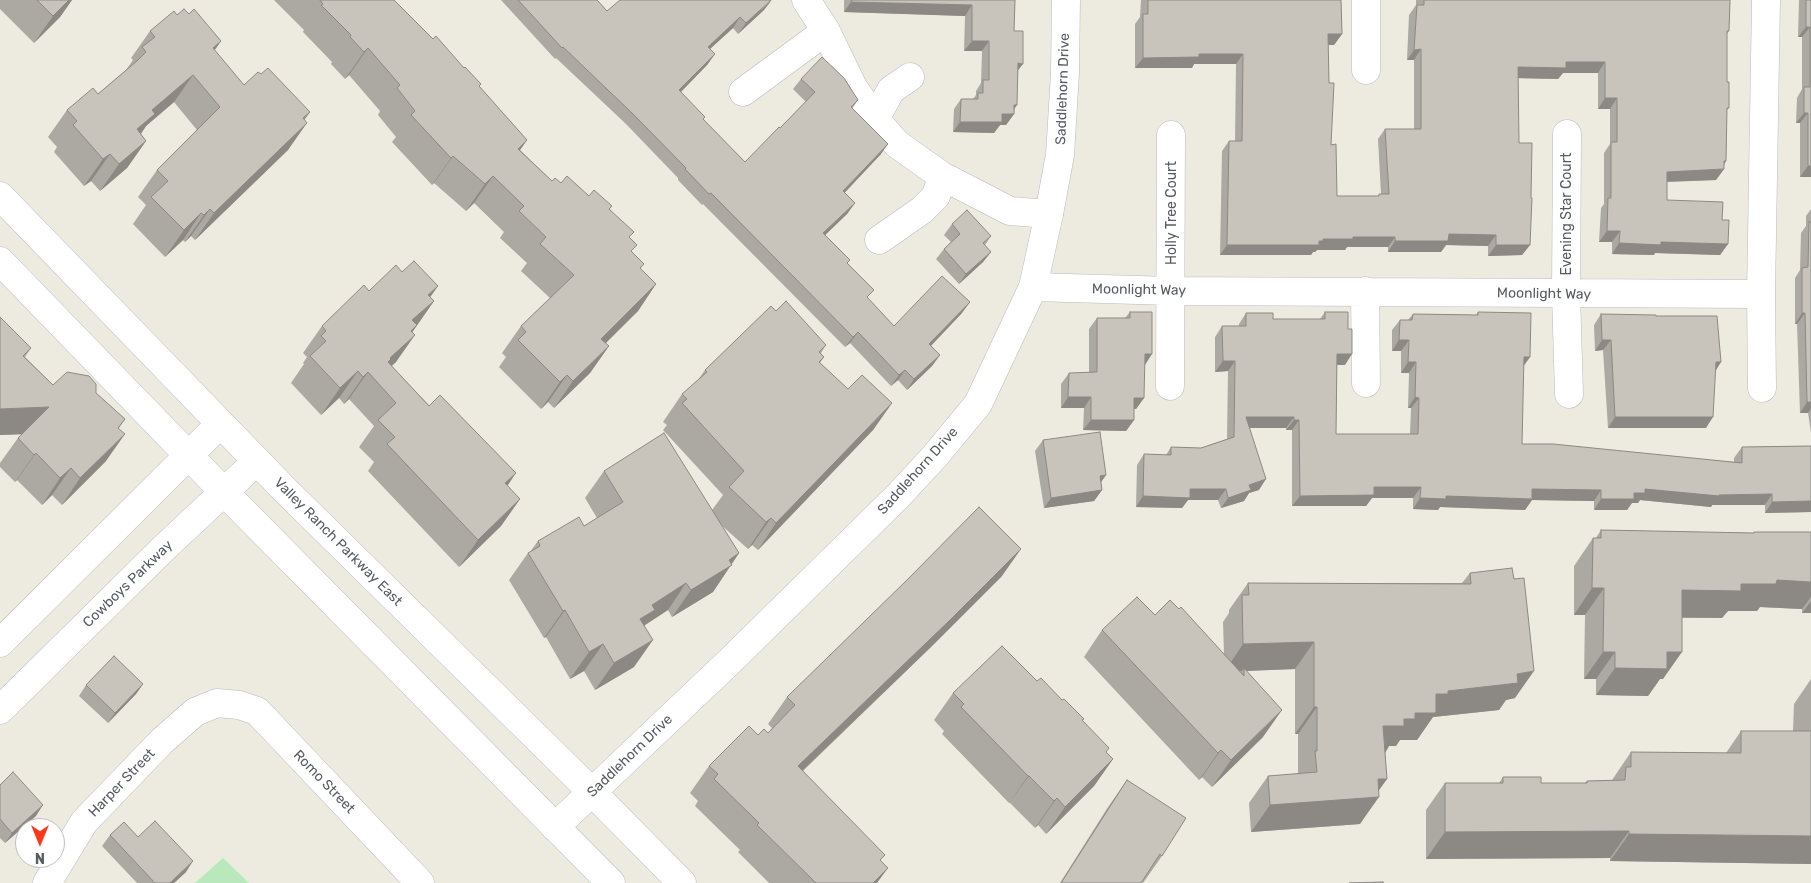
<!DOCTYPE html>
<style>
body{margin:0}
#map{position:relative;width:1811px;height:883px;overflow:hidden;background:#edebdf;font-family:Rubik,sans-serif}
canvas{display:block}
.north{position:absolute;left:15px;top:818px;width:50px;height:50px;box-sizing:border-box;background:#fff;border:1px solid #bcbec0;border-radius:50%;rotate:180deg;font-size:14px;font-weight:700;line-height:20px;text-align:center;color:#585c62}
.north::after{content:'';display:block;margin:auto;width:18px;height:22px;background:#fa3718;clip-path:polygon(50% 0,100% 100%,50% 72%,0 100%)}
</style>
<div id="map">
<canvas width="1811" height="883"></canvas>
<div class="north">N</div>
</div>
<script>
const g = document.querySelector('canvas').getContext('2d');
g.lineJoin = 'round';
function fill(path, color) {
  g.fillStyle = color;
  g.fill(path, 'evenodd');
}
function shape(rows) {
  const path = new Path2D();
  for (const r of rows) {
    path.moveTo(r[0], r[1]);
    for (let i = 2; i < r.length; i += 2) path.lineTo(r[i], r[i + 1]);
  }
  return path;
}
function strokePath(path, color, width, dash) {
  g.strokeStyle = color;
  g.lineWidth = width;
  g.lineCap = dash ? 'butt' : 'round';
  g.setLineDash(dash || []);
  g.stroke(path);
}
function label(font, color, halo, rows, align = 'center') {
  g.font = font + ' Rubik,sans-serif';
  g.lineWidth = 4.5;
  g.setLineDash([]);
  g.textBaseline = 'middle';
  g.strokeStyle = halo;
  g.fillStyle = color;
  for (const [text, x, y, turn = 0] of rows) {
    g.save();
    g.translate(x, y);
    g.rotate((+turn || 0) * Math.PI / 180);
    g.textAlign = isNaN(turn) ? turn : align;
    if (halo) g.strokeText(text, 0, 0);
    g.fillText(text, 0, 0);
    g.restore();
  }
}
fill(shape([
 [223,858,249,883,195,883]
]), '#b8e8bb');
const minor = shape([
 [806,0,826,31,853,87,875,119,897,144,942,176,1010,211,1049,214],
 [1366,0,1366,70],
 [743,92,826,31],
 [875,119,891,90,910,77],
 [1567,134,1566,294,1569,394],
 [879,240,922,210,936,196,942,176],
 [1033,287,1172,291,1761,294],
 [1365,291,1366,383],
 [1170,386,1171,135],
 [1762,388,1761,294,1766,0],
 [47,883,84,822,162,741,195,712,217,703,239,705,257,711,420,883]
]);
const tertiary = shape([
 [0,643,220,424],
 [0,710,165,547,257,461],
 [555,827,729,662,898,496,935,456,978,404,1033,287,1049,214,1060,155,1065,73,1066,0]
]);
const secondary = shape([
 [0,196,285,490,592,792,682,883],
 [0,261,225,493,611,883]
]);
strokePath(minor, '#b7bac0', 29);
strokePath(tertiary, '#b7bac0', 29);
strokePath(secondary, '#babdc5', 29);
strokePath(minor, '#fff', 28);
strokePath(tertiary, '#fff', 28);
strokePath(secondary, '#fff', 28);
fill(shape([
 [0,0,72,0,60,17,34,43,0,9],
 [274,0,394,0,479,87,527,140,520,150,552,181,561,183,589,196,610,209,630,238,632,252,644,264,640,269,656,284,638,311,605,343,609,346,590,373,554,408,548,402,541,409,499,367,506,357,502,353,521,326,550,298,521,271,527,263,500,238,504,232,474,203,466,211,434,183,432,185,392,142,396,137,378,115,380,111,349,75,345,79,331,64,332,62,303,32,304,30],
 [501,0,597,0,607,11,764,10,738,34,733,28,710,49,715,54,707,65,681,92,703,120,745,162,780,128,806,102,793,89,801,79,858,100,852,109,881,154,844,193,855,203,847,214,825,235,848,264,868,299,894,326,962,313,931,346,940,355,932,366,907,390,898,380,891,386,850,343,845,347,703,204,702,205,678,180,678,178,626,124,556,58,555,59],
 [844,0,1015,0,1014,31,1018,70,1014,114,1006,125,1000,125,994,133,953,132,954,109,961,99,973,99,976,95,976,91,981,83,982,51,964,51,965,16,844,12],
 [1141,0,1341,0,1342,34,1334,45,1328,45,1331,145,1337,196,1378,196,1379,194,1381,194,1378,139,1385,129,1414,129,1414,60,1407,60,1409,15,1416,5,1416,0,1730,0,1729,31,1727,34,1727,82,1729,108,1727,110,1726,161,1724,165,1724,169,1716,180,1667,182,1667,200,1722,220,1728,244,1720,255,1655,253,1654,255,1612,254,1612,242,1599,242,1601,208,1604,204,1604,153,1610,144,1610,109,1598,109,1598,73,1563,73,1558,79,1518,78,1519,143,1530,245,1522,255,1488,256,1488,246,1446,245,1441,252,1388,252,1388,247,1347,247,1345,250,1317,250,1315,252,1313,252,1311,255,1220,255,1222,151,1229,141,1235,141,1236,64,1194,64,1192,68,1135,68,1135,24,1140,17],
 [1799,0,1811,0,1811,177,1800,177,1800,123,1796,123,1797,98,1802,89,1802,37,1798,37],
 [189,14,221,41,214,51,244,85,261,74,310,112,304,120,288,150,195,240,191,236,185,242,183,240,165,257,133,224,146,205,138,197,157,170,197,130,174,102,146,126,141,134,146,141,127,168,100,191,91,181,84,186,54,152,57,147,48,137,67,110,98,94,126,70,133,60,131,58,150,31,177,15],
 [1811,209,1811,433,1808,413,1800,413,1797,324,1795,324,1795,278,1800,270,1801,233,1806,226,1806,216],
 [952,224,991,236,985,245,991,252,983,262,959,284,936,259,944,249,951,242,944,235],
 [402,272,438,286,430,297,434,301,412,332,396,362,391,366,520,499,501,526,459,567,368,471,374,462,359,447,374,426,349,399,344,404,339,398,321,415,291,383,304,364,303,363,307,357,303,353,322,326,369,291],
 [776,311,826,345,821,353,824,357,820,363,848,389,892,403,873,430,758,550,752,545,748,549,720,524,739,553,713,592,672,617,668,610,645,625,634,667,595,690,584,671,570,679,546,637,544,638,509,580,528,553,530,552,538,541,584,526,597,518,585,498,604,471,712,510,723,495,663,430,667,425,663,422,682,394,698,380,705,370],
 [1130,312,1144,365,1144,398,1136,409,1134,409,1134,420,1126,431,1083,430,1084,408,1061,408,1061,384,1069,373,1089,373,1089,329,1097,318,1125,318],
 [1325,312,1345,365,1337,365,1336,434,1410,434,1411,408,1408,408,1409,373,1401,373,1401,351,1392,351,1392,330,1400,320,1408,320,1413,314,1476,315,1478,312,1530,357,1523,367,1522,444,1734,462,1734,458,1742,447,1811,446,1811,512,1765,513,1765,505,1712,505,1711,507,1640,500,1638,503,1632,503,1627,510,1594,510,1594,501,1532,500,1525,510,1440,507,1438,510,1413,509,1413,498,1372,498,1366,506,1292,506,1292,430,1286,430,1286,428,1250,428,1259,490,1249,493,1244,501,1221,508,1218,500,1188,500,1182,508,1136,507,1137,465,1144,454,1166,455,1171,447,1201,448,1227,439,1228,371,1215,372,1215,337,1222,326,1239,326,1239,324,1246,313,1273,319,1320,319],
 [1601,314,1656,316,1721,362,1716,370,1706,428,1608,428,1603,350,1595,351,1594,325],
 [0,317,31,348,25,357,53,385,96,393,125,419,119,428,106,461,62,505,52,495,42,505,17,480,15,482,0,467,0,463,18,438,22,434,0,435],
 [1043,440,1106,475,1101,482,1102,490,1094,501,1044,508,1035,451],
 [1601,530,1753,533,1754,532,1811,532,1811,613,1802,613,1802,609,1760,607,1757,611,1728,611,1722,618,1682,618,1663,679,1660,679,1648,696,1596,695,1596,679,1584,679,1585,615,1574,615,1574,566,1593,538,1596,538],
 [1470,573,1515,698,1506,700,1499,710,1433,717,1417,740,1400,740,1396,746,1389,746,1385,753,1387,779,1379,790,1360,824,1251,832,1249,803,1268,776,1298,774,1298,734,1295,734,1295,669,1246,671,1263,737,1212,787,1202,777,1199,780,1084,657,1102,630,1155,615,1224,654,1223,622,1229,613,1229,610,1248,583,1462,583],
 [1002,576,931,647,803,771,881,861,877,883,769,883,738,852,740,850,695,806,698,801,690,793,709,766,758,735,768,733,772,728,768,724,787,697],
 [1811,679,1811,864,1610,861,1610,858,1426,859,1426,810,1445,783,1499,783,1503,777,1541,783,1585,783,1587,781,1612,780,1631,752,1726,753,1741,731,1793,731,1794,704],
 [1037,681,1062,700,1083,721,1106,752,1113,759,1094,786,1046,834,1038,825,1035,828,1010,803,1009,803,942,734,944,731,934,720,953,693],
 [143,684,136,694,108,723,79,696,86,685],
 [1127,780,1162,856,1143,883,1142,882,1141,883,1060,883,1108,807],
 [0,785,36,816,5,843,0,838],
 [110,835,138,837,186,872,174,883,137,883,102,846]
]), '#aca9a2');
fill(shape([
 [69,0,72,0,60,17,34,43,53,16],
 [772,0,764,10,738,34,746,23],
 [851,2,972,5,965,16,844,12],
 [740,17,733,28,700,58,708,47],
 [1806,27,1810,27,1802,37,1798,37],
 [1328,34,1342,34,1334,45,1320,45],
 [221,41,202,68,213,48],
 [972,41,989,41,982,51,964,51],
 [368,48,349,75,345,79,364,52],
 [1421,49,1414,60,1407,60,1414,50],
 [715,54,707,65,672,101,679,90],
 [1199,54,1243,54,1236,64,1194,64,1192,68,1135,68,1143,58],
 [1566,62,1605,62,1598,73,1563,73,1558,79,1511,78,1518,67],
 [1018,63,1023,64,1015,74],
 [193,75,174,102,146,126,136,141,137,129,152,110],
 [1605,98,1617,98,1610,109,1598,109],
 [1014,105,1017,105,1011,114,1014,114,1006,125,1000,125,994,133,953,132,960,122,1002,114],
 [310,112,291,138,307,123,288,150,195,240,214,213],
 [1804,113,1808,113,1800,123,1796,123],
 [527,140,508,167,518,149],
 [146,141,127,168,100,191,119,164],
 [888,144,881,154,836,202,843,191],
 [110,154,91,181,84,186,103,159],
 [453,156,434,183,432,185,451,158],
 [1724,161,1726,161,1720,170,1724,169,1716,180,1659,182,1667,172],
 [1808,166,1811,166,1811,177,1800,177],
 [493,176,474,203,466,211,485,184],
 [855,203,847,214,816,244,823,233],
 [210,209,191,236,185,242,204,215],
 [201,213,183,240,165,257,184,230],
 [1607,231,1620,231,1612,242,1599,242],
 [1449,234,1496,235,1488,246,1446,245,1441,252,1388,252,1395,241],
 [1353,237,1395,237,1388,247,1347,247,1345,250,1317,250,1315,252,1313,252,1311,255,1220,255,1227,245,1319,241,1323,239],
 [1661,242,1728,244,1720,255,1655,253,1654,255,1612,254,1619,243],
 [1496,245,1530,245,1522,255,1488,256],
 [991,252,983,262,959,284,966,274],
 [656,284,638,311,583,366,601,339],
 [438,286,419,313,428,295],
 [434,301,402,347,415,335,396,362,376,381,412,320],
 [970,302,962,313,922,355,929,344],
 [1802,313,1805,313,1797,324,1795,324],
 [858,332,850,343,845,347,853,337],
 [1399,340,1409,340,1401,351,1392,351],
 [1602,340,1611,340,1603,350,1595,351],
 [609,346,590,373,554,408,573,381],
 [1145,354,1152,354,1145,365],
 [1337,354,1352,354,1345,365,1330,365],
 [940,355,932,366,907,390,914,379],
 [1524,357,1530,357,1522,368],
 [1223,361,1235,361,1228,371,1215,372],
 [1408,362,1416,362,1409,373,1401,373],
 [1716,362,1721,362,1714,373],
 [905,370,898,380,891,386,899,375],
 [358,371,339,398,321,415,340,388],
 [368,372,349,399,344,404,363,377],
 [567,375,548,402,541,409,560,382],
 [1068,397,1091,397,1084,408,1061,408],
 [1415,397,1419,398,1411,408,1408,408],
 [1134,398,1144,398,1136,409,1126,409],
 [1807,402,1811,402,1811,409,1808,413,1800,413],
 [892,403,873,430,758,550,776,523],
 [49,407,30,434,0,435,0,409],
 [1246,417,1294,417,1286,428,1239,428],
 [1615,417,1713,417,1706,428,1608,428],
 [1091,420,1134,420,1126,431,1083,430],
 [1294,420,1299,420,1292,430,1286,430],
 [125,434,106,461,62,505,80,478],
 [36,453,17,480,15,482,34,455],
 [71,468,52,495,42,505,60,478],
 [516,473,498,500,505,483],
 [1106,475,1099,485,1100,476],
 [1266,479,1259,490,1249,493,1244,501,1221,508,1228,498,1249,485],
 [1374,487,1421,487,1413,498,1372,498,1366,506,1292,506,1300,496],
 [1190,489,1226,489,1218,500,1188,500,1182,508,1136,507,1143,496],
 [1532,489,1601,490,1594,501,1532,500,1525,510,1440,507,1438,510,1413,509,1420,498],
 [1645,489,1719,495,1772,494,1765,505,1712,505,1711,507,1640,500,1638,503,1632,503,1627,510,1594,510,1601,499,1634,493],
 [1102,490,1094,501,1044,508,1051,498],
 [520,499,501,526,459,567,478,540],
 [1811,501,1811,512,1765,513,1772,502],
 [771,518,752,545,748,549,766,522],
 [1021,549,1002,576,931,647,779,793,798,766],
 [739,553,713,592,672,617,691,590,729,560],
 [1777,580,1811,582,1811,597,1802,609,1760,607,1757,611,1728,611,1722,618,1664,617,1682,590],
 [686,583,668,610,645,625,636,638,640,619,652,605],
 [1592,588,1604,588,1585,615,1574,615],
 [1811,601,1811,613,1802,613],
 [565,610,546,637,544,638,563,611],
 [653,640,634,667,595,690,614,663],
 [1314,642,1295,669,1244,671,1244,668,1242,671,1225,671,1243,644],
 [603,644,584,671,570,679,589,652],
 [1603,652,1615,652,1596,679,1584,679],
 [1667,652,1682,652,1663,679,1660,679,1648,696,1596,695,1615,668],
 [1534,671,1515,698,1506,700,1499,710,1433,717,1417,740,1400,740,1396,746,1389,746,1385,753,1383,726,1404,719,1436,694,1517,674],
 [143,684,136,694,108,723,115,713],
 [1314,707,1317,707,1298,734,1295,734],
 [1282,710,1263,737,1212,787,1231,760],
 [1221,750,1202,777,1199,780,1218,753],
 [1113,759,1094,786,1046,834,1065,807],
 [1028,776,1029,776,1009,803],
 [1378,779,1387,779,1374,797,1379,797,1360,824,1251,832,1270,805],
 [1057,798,1038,825,1035,828,1054,801],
 [43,805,36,816,5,843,12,833],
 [1629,831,1610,858,1426,859,1445,832],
 [1629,834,1811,836,1811,864,1610,861],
 [193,861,186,872,174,883,170,883],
 [888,868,877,883,873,883]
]), '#8c8984');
const building = shape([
 [37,0,69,0,53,16,37,0],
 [320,0,394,0,433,39,436,36,464,68,465,67,481,84,479,86,527,140,518,149,552,181,555,178,561,183,567,176,589,196,594,190,612,206,609,209,634,232,629,237,637,245,631,251,644,264,640,268,656,284,601,339,609,346,573,381,567,375,560,382,518,340,526,332,521,326,574,275,540,244,546,237,519,211,524,206,493,176,485,184,453,156,451,158,411,115,415,111,397,88,400,85,368,48,364,52,350,37,351,35,321,5,323,4,320,0],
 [518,0,597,0,607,11,620,0,771,0,746,23,740,17,708,47,715,54,679,90,705,117,703,119,745,162,779,127,780,128,815,92,801,79,822,57,844,78,858,100,851,107,888,144,843,191,855,203,823,233,850,260,847,263,874,290,867,297,894,326,942,276,970,302,929,344,940,355,914,379,905,370,899,375,858,332,853,337,711,193,709,194,685,169,686,168,633,114,563,47,562,48,518,0],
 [852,0,1015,0,1014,31,1023,31,1023,64,1018,63,1017,105,1014,105,1014,114,1002,114,1002,122,960,122,961,99,978,99,978,93,983,93,983,80,989,80,989,41,972,41,972,5,851,2,852,0],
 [1148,0,1341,0,1342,34,1328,34,1329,83,1334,83,1331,145,1336,144,1337,196,1379,196,1379,194,1389,194,1385,129,1421,129,1421,49,1414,50,1417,5,1424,5,1424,0,1730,0,1729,31,1727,31,1727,82,1729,82,1729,108,1727,108,1726,161,1724,161,1724,169,1667,172,1667,200,1723,202,1722,220,1729,220,1728,244,1661,242,1661,245,1619,243,1620,231,1607,231,1608,198,1611,198,1611,142,1617,142,1617,98,1605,98,1605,62,1566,62,1566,68,1518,67,1519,143,1532,143,1531,198,1532,198,1530,245,1496,245,1496,235,1449,234,1448,241,1395,241,1395,237,1353,237,1353,239,1323,239,1323,241,1319,241,1319,245,1227,245,1229,141,1242,141,1243,54,1199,54,1199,57,1143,58,1143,14,1148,14,1148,0],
 [1806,0,1811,0,1811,166,1808,166,1808,113,1804,113,1804,87,1810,87,1810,27,1806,27,1806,0],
 [184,9,189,14,194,9,221,41,213,48,244,85,258,72,261,74,268,68,310,112,303,118,307,123,214,213,210,209,204,215,201,213,184,230,151,197,168,181,157,170,220,107,193,75,152,110,155,114,137,129,146,141,119,164,110,154,103,159,73,125,77,121,67,110,93,88,98,94,137,61,146,52,142,47,155,37,150,31,174,11,177,15,184,9],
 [967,210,991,236,983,243,991,252,966,274,944,249,960,234,952,224,967,210],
 [1809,222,1811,222,1811,402,1807,402,1805,313,1802,313,1802,268,1808,267,1809,222],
 [414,261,438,286,428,295,434,301,412,320,417,325,411,331,415,335,390,358,391,359,388,362,429,406,440,395,516,473,505,483,520,499,478,540,387,444,395,437,378,420,396,403,368,372,363,377,358,371,340,388,310,356,326,341,321,336,326,331,322,326,364,285,369,291,396,265,402,272,414,261],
 [786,301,826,345,819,352,824,357,819,362,848,389,862,375,892,403,776,523,771,518,766,522,729,487,744,471,682,403,687,399,682,394,707,372,705,370,771,306,776,311,786,301],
 [1130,312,1152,312,1152,354,1145,354,1144,398,1134,398,1134,420,1091,420,1091,397,1068,397,1069,373,1097,372,1097,318,1130,318,1130,312],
 [1325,312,1348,312,1348,329,1352,329,1352,354,1337,354,1336,434,1418,434,1419,398,1415,397,1416,362,1408,362,1409,340,1399,340,1400,320,1412,320,1413,314,1478,315,1478,312,1531,313,1530,357,1524,357,1522,444,1553,444,1742,463,1742,447,1811,446,1811,501,1772,502,1772,494,1719,495,1719,496,1645,489,1645,493,1634,493,1634,499,1601,499,1601,490,1532,489,1532,499,1446,496,1446,499,1420,498,1421,487,1374,487,1374,495,1300,496,1299,420,1294,420,1294,417,1246,417,1266,479,1249,485,1251,490,1228,498,1226,489,1190,489,1190,498,1143,496,1144,454,1171,455,1171,447,1201,448,1234,437,1235,361,1223,361,1222,326,1246,326,1246,313,1273,313,1273,319,1325,319,1325,312],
 [1601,314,1656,315,1656,316,1717,316,1721,362,1716,362,1713,417,1615,417,1611,340,1602,340,1601,314],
 [0,317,31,348,23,356,53,385,67,372,89,376,96,384,96,393,125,419,118,428,125,434,80,478,71,468,60,478,36,453,34,455,18,438,49,407,0,409,0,317],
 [1100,432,1106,475,1100,476,1102,490,1051,498,1043,440,1100,432],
 [664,433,739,553,729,560,732,565,691,590,686,583,652,605,655,610,640,619,653,640,614,663,603,644,589,652,565,610,563,611,528,553,540,546,538,541,579,517,584,526,623,502,604,471,664,433],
 [979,507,1021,549,950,620,798,766,885,855,880,860,888,868,873,883,816,883,757,825,759,823,714,779,718,774,709,766,749,726,758,735,764,729,768,733,795,705,787,697,908,579,979,507],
 [1601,530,1754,533,1754,532,1811,532,1811,582,1777,580,1776,584,1741,584,1741,591,1682,590,1682,652,1667,652,1667,669,1615,668,1615,652,1603,652,1604,588,1592,588,1593,538,1601,538,1601,530],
 [1512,568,1514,579,1524,578,1534,671,1517,674,1518,683,1448,691,1448,694,1436,694,1436,713,1415,713,1415,719,1404,719,1404,726,1383,726,1387,779,1378,779,1379,797,1270,805,1268,776,1317,772,1315,751,1317,751,1317,707,1314,707,1314,642,1243,644,1242,595,1249,595,1248,583,1471,584,1470,573,1512,568],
 [1137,597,1155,615,1170,600,1179,609,1181,607,1244,676,1244,668,1282,710,1231,760,1221,750,1218,753,1102,630,1137,597],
 [1002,646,1037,681,1041,678,1062,700,1064,699,1084,719,1082,720,1109,748,1106,752,1113,759,1065,807,1057,798,1054,801,1029,776,1028,776,961,707,964,704,953,693,1002,646],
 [114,656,143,684,115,713,86,685,114,656],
 [1741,731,1811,731,1811,836,1629,834,1629,831,1445,832,1445,783,1503,783,1503,777,1541,777,1541,783,1587,783,1587,781,1625,780,1626,767,1631,767,1631,752,1741,753,1741,731],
 [13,772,43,805,12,833,0,819,0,785,13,772],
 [1127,780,1186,818,1162,856,1160,854,1141,883,1061,883,1127,780],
 [155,821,193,861,170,883,155,883,110,835,124,822,138,837,155,821],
 [1383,882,1383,883,1349,883,1383,882]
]);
fill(building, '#c8c4bc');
strokePath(building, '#8c8984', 1);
label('14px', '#585c62', '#fff', [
 ["Saddlehorn Drive",1063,89,-88],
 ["Holly Tree Court",1172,213,-90],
 ["Evening Star Court",1567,214,-90],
 ["Moonlight Way",1139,290,1],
 ["Moonlight Way",1544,294,1],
 ["Saddlehorn Drive",918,471,-48],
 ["Valley Ranch Parkway East",338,542,45],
 ["Cowboys Parkway",128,584,-44],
 ["Saddlehorn Drive",630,756,-44],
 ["Romo Street",324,782,46],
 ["Harper Street",122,783,-46]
]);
</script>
